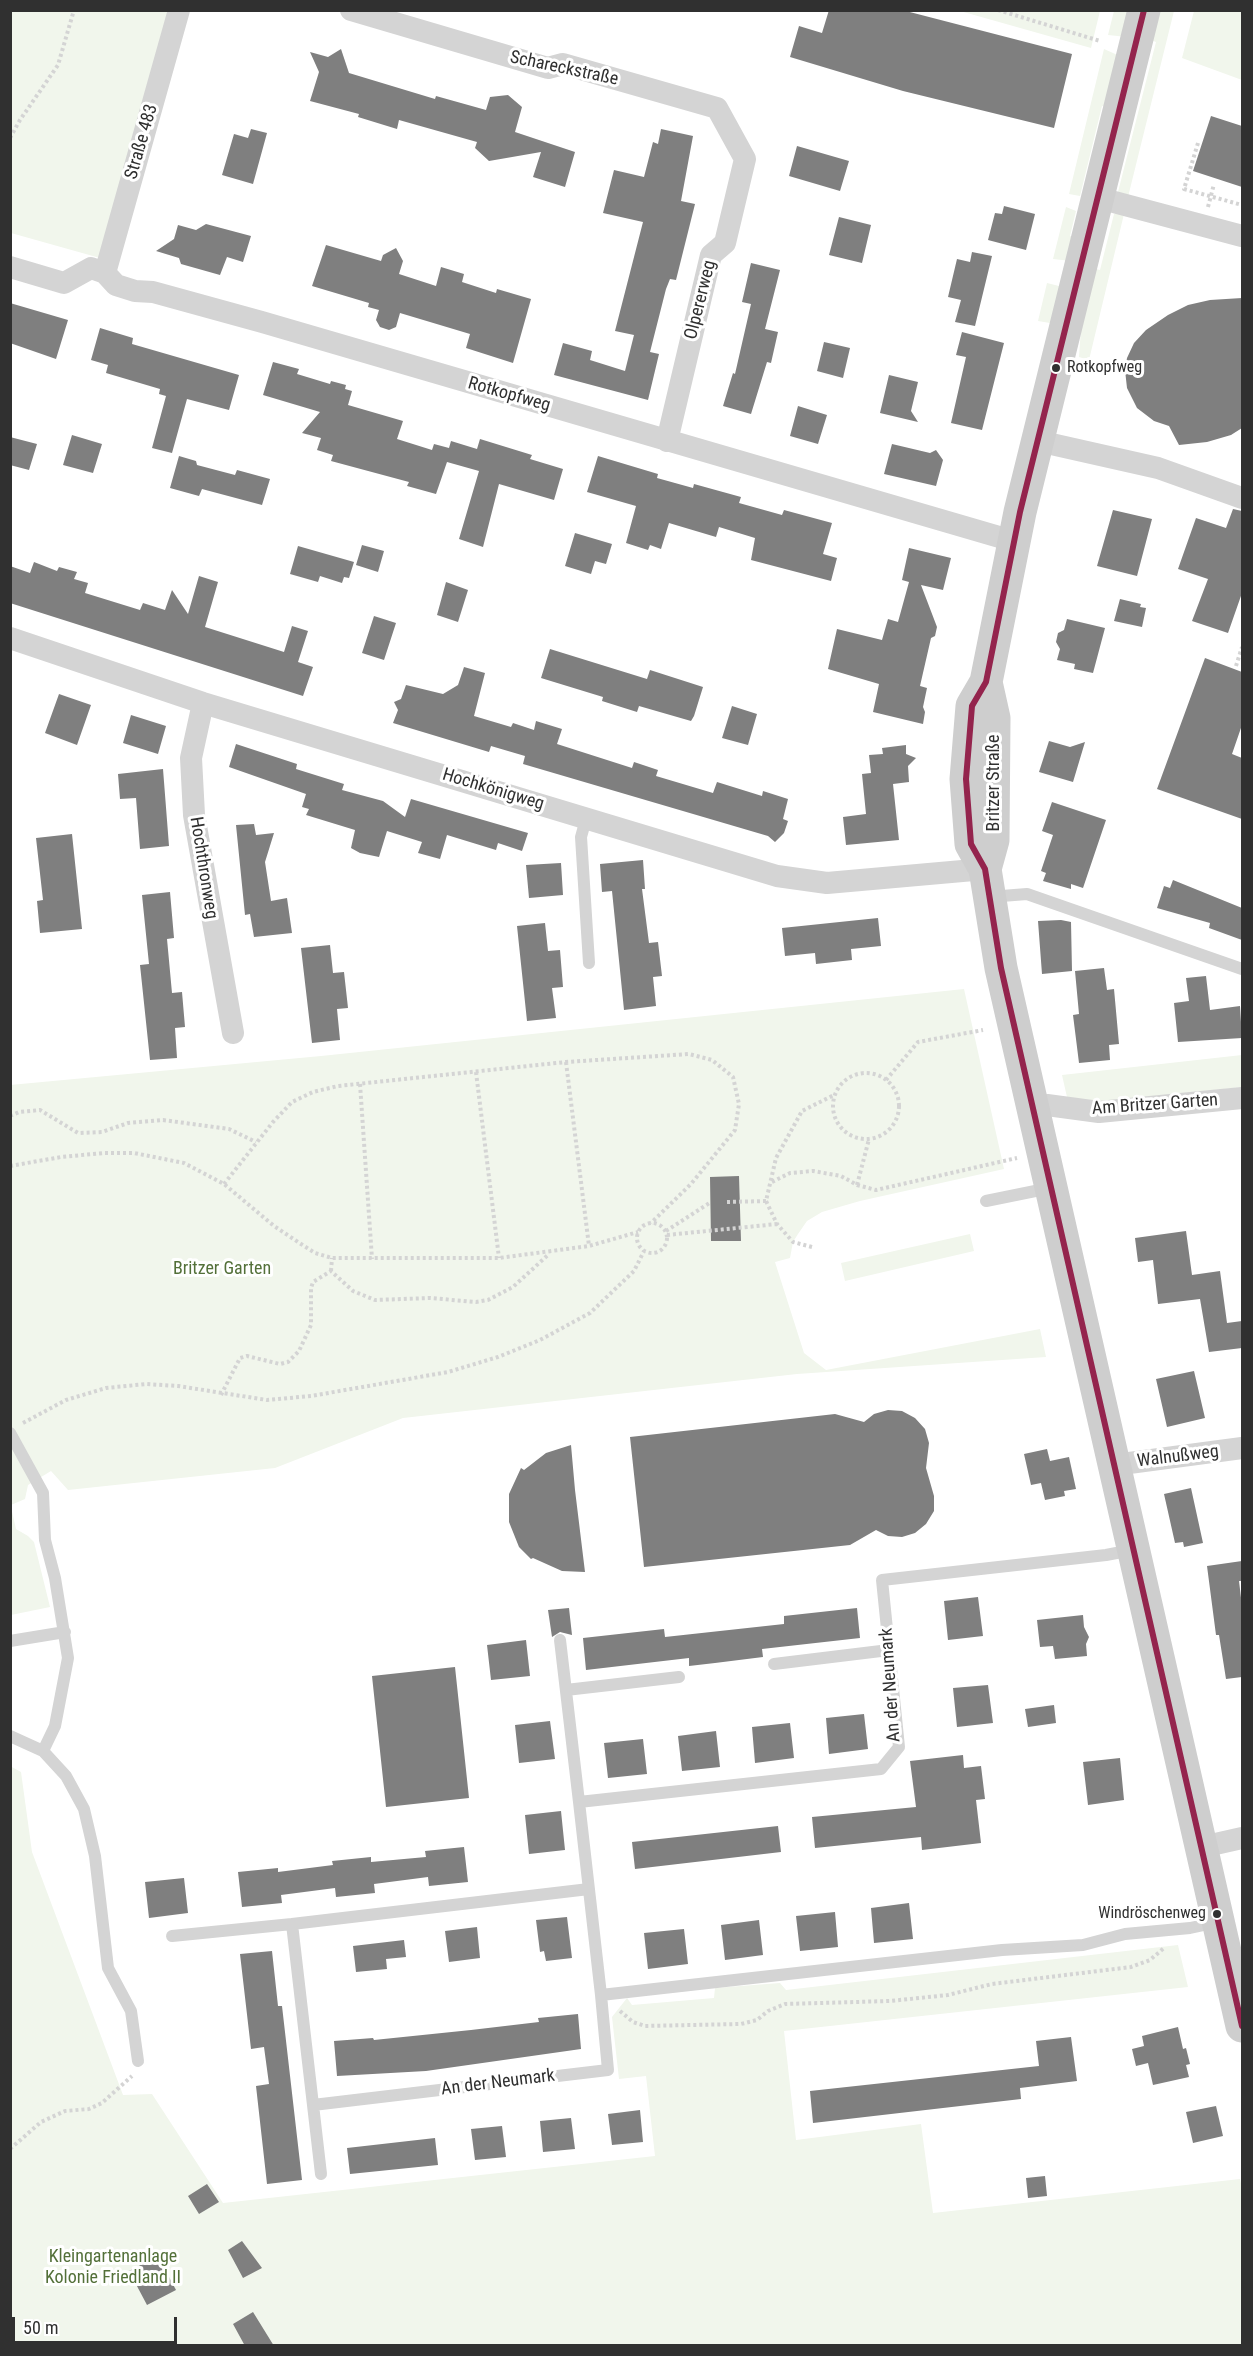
<!DOCTYPE html>
<meta charset="utf-8">
<style>
body{margin:0}
#map{position:relative;width:1253px;height:2356px;overflow:hidden;background:#fff;font-family:"Roboto Condensed",sans-serif}
canvas{display:block}
.frame{position:absolute;inset:0;border:12px solid #303030;pointer-events:none}
.scale{position:absolute;left:12px;top:2317px;width:165px;height:27px;box-sizing:border-box;border:3px solid #303030;border-top:0;padding-left:8px;font-size:18px;line-height:21px;white-space:nowrap;color:#303030;-webkit-text-stroke:4px #fff;paint-order:stroke}
</style>
<div id="map">
<canvas width="1253" height="2356"></canvas>
<div class="frame"></div>
<div class="scale">50 m</div>
</div>
<script>
const g = document.querySelector('canvas').getContext('2d');
g.lineJoin = 'round';
function fill(path, color) {
  g.fillStyle = color;
  g.fill(path, 'evenodd');
}
function shape(rows) {
  const path = new Path2D();
  for (const r of rows) {
    if (r.length === 3) {
      path.moveTo(r[0] + r[2], r[1]);
      path.arc(r[0], r[1], r[2], 0, 2 * Math.PI);
      continue;
    }
    path.moveTo(r[0], r[1]);
    for (let i = 2; i < r.length; i += 2) path.lineTo(r[i], r[i + 1]);
  }
  return path;
}
function strokePath(path, color, width, dash) {
  g.strokeStyle = color;
  g.lineWidth = width;
  g.lineCap = dash ? 'butt' : 'round';
  g.setLineDash(dash || []);
  g.stroke(path);
}
function label(font, color, halo, rows, align = 'center') {
  g.font = font + ' "Roboto Condensed",sans-serif';
  g.lineWidth = 6;
  g.setLineDash([]);
  g.textBaseline = 'middle';
  g.strokeStyle = halo;
  g.fillStyle = color;
  for (const [text, x, y, turn = 0] of rows) {
    g.save();
    g.translate(x, y);
    g.rotate((+turn || 0) * Math.PI / 180);
    g.textAlign = isNaN(turn) ? turn : align;
    if (halo) g.strokeText(text, 0, 0);
    g.fillText(text, 0, 0);
    g.restore();
  }
}
fill(shape([
 [10,11,173,11,100,258,11,233],
 [960,11,1100,10,1100,11,1091,48],
 [1114,11,1134,11,1127,37,1108,35],
 [1155,11,1174,11,1128,197,1118,192,1156,42,1148,39],
 [1194,11,1242,11,1242,80,1182,58],
 [1104,49,1122,57,1110,108,1102,106,1080,196,1069,194],
 [1066,207,1076,211,1070,236,1078,238,1071,261,1053,259],
 [1114,214,1124,214,1089,360,1079,357,1082,314,1092,268,1100,270],
 [1047,283,1063,287,1050,323,1038,321],
 [964,989,1004,1169,860,1201,822,1212,807,1221,798,1234,793,1242,790,1258,775,1262,804,1353,826,1370,1040,1329,1046,1357,797,1374,403,1418,275,1468,68,1490,51,1471,28,1485,25,1499,11,1505,10,1085,321,1056],
 [1242,1055,1242,1087,1069,1106,1062,1075],
 [970,1234,974,1251,845,1281,841,1263],
 [11,1507,16,1529,28,1536,34,1542,50,1607,11,1615],
 [10,1766,21,1772,32,1852,123,2095,152,2094,223,2203,655,2156,646,2076,619,2079,612,2017,627,1998,632,2005,714,1998,715,1988,780,1983,786,1990,1178,1945,1188,1987,784,2031,796,2140,921,2124,933,2213,1240,2179,1242,2188,1242,2345,11,2345]
]), '#f1f6ec');
fill(shape([
 [829,10,902,10,1072,54,1054,128,903,91,790,57,799,26,822,33],
 [341,49,349,73,435,99,436,96,486,110,490,97,508,95,522,107,515,132,575,152,565,187,533,177,541,152,489,161,475,148,477,142,399,120,397,129,358,117,359,114,310,101,319,72,310,52,328,57],
 [1211,116,1242,126,1242,187,1193,171],
 [251,129,267,133,253,184,222,175,234,134,248,138],
 [661,129,693,136,681,201,695,204,676,280,670,279,666,289,650,352,659,354,648,400,554,375,563,343,592,351,590,360,625,371,634,335,615,331,643,222,603,213,614,170,644,177,653,142,658,144],
 [797,146,849,161,840,191,789,176],
 [1004,206,1035,214,1026,250,988,240,995,213,1002,214],
 [839,217,871,225,862,263,829,255],
 [206,224,251,236,243,262,227,257,220,275,181,264,179,258,156,251,174,239,178,225,196,230],
 [326,245,381,261,383,255,396,248,403,261,399,274,436,286,441,267,464,274,462,282,496,293,497,289,531,299,513,363,466,348,470,334,400,313,396,327,389,330,380,327,376,320,379,310,368,307,369,303,312,286],
 [972,252,992,256,975,326,955,322,961,300,948,297,957,259,970,262],
 [751,263,780,270,765,329,778,332,771,363,767,362,751,414,723,406,733,373,735,374,751,304,742,302],
 [1242,298,1242,428,1231,435,1207,442,1179,445,1169,426,1154,421,1137,408,1127,388,1125,370,1127,358,1134,343,1146,330,1168,315,1188,305,1210,300],
 [10,303,68,320,56,359,10,343],
 [100,328,133,338,132,344,239,375,229,410,187,399,172,453,152,448,166,396,159,394,160,389,106,373,108,365,91,360],
 [962,332,1004,343,982,430,951,423,966,357,956,355],
 [824,342,850,348,843,378,817,371],
 [273,362,299,369,297,374,330,384,331,381,346,385,345,389,352,391,348,405,403,421,397,439,432,450,434,444,449,448,451,441,477,449,480,439,532,455,530,459,563,469,554,500,499,484,483,547,459,539,479,471,447,462,436,494,407,486,409,482,331,461,333,455,317,450,321,438,302,433,320,412,263,395],
 [889,375,918,382,911,411,918,422,880,413],
 [798,406,827,415,818,444,790,436],
 [72,435,102,444,93,473,63,465],
 [10,437,37,444,29,470,10,465],
 [892,444,930,453,936,450,943,460,936,486,884,474],
 [179,456,196,461,197,465,235,475,237,470,270,479,262,505,202,489,199,496,170,488],
 [598,456,658,474,657,478,693,488,694,484,741,497,739,503,782,515,784,510,832,523,823,554,837,558,831,581,751,560,755,538,719,527,716,537,669,523,661,549,650,545,648,550,626,543,636,506,587,492],
 [1233,509,1242,511,1242,593,1228,633,1192,621,1208,579,1178,569,1196,518,1226,528],
 [1113,510,1152,519,1137,576,1097,566],
 [575,533,612,544,606,564,595,561,591,574,565,566],
 [362,545,384,551,378,572,356,565],
 [298,546,354,562,349,578,344,577,342,583,320,576,318,582,290,574],
 [909,548,951,558,943,590,921,585,937,627,935,636,931,638,920,686,927,688,923,707,925,712,923,724,873,712,879,684,828,669,837,629,882,640,888,619,898,622,909,582,902,580],
 [34,562,57,571,59,567,77,572,74,579,88,583,85,593,140,610,143,603,165,610,172,590,188,614,199,576,218,582,205,627,284,652,292,626,308,631,298,662,313,667,303,696,10,603,10,566,30,573],
 [446,582,468,590,458,622,437,615],
 [1120,599,1141,604,1140,607,1146,608,1142,627,1114,621],
 [374,616,396,623,384,660,362,653],
 [1067,619,1105,628,1093,673,1074,669,1075,664,1057,660,1060,649,1056,642,1058,633,1064,630],
 [550,649,647,679,650,670,703,687,694,716,691,721,639,706,637,712,602,701,603,697,541,678],
 [1205,658,1242,672,1242,725,1232,754,1242,758,1242,819,1157,789],
 [464,667,485,673,474,716,511,727,513,723,534,730,536,721,562,729,557,744,632,768,634,762,658,770,656,776,713,793,717,782,762,796,763,791,788,799,783,819,788,821,784,833,775,842,768,836,523,764,525,756,491,746,489,752,393,723,398,710,394,702,401,699,406,685,443,694,458,685],
 [59,694,91,705,77,745,45,733],
 [732,706,757,714,748,745,722,738],
 [131,715,166,726,158,754,123,743],
 [1049,741,1070,747,1085,742,1073,782,1039,772],
 [236,744,297,764,296,769,344,784,342,790,383,801,405,817,411,799,528,833,522,851,498,843,496,850,447,835,440,859,418,853,422,842,387,831,379,857,360,853,351,848,355,830,306,815,309,809,302,807,306,794,229,767],
 [906,745,906,754,916,758,908,766,909,782,893,784,899,840,846,845,843,817,866,814,862,774,871,773,869,755,883,754,882,748],
 [163,769,169,846,140,849,136,798,120,799,118,774],
 [1052,802,1106,820,1083,888,1071,884,1071,889,1043,881,1046,873,1041,871,1053,835,1042,831],
 [254,824,256,835,274,833,265,862,271,901,287,898,292,933,254,937,250,914,245,915,236,825],
 [72,834,82,929,40,933,37,901,43,900,36,838],
 [643,860,645,889,642,889,649,943,658,942,662,976,653,977,656,1006,624,1010,612,891,602,892,600,864],
 [561,863,563,895,529,898,526,865],
 [1173,880,1242,908,1242,940,1209,928,1210,923,1157,908,1164,886,1170,888],
 [170,892,174,938,167,939,172,993,182,992,185,1027,175,1028,177,1058,150,1060,140,965,149,964,142,895],
 [878,918,881,946,851,949,852,960,816,964,815,953,785,956,782,928],
 [1061,920,1071,922,1072,971,1042,974,1038,921],
 [545,923,548,951,560,950,563,987,552,988,556,1018,527,1021,517,926],
 [330,945,333,973,344,972,348,1008,337,1009,340,1040,312,1043,301,948],
 [1104,968,1107,990,1114,989,1119,1044,1109,1045,1110,1060,1079,1063,1073,1015,1079,1014,1075,971],
 [1206,976,1210,1010,1240,1006,1242,1038,1178,1042,1174,1003,1189,1001,1186,978],
 [739,1176,741,1241,711,1241,710,1177],
 [1186,1231,1192,1275,1220,1271,1227,1323,1242,1321,1242,1348,1209,1352,1200,1299,1158,1304,1153,1260,1138,1262,1135,1238],
 [1194,1371,1205,1418,1167,1427,1156,1379],
 [888,1410,902,1411,915,1418,925,1429,929,1443,926,1468,934,1496,934,1511,926,1524,915,1533,902,1537,888,1536,876,1530,850,1545,644,1567,630,1437,835,1414,864,1422,874,1414],
 [571,1445,575,1490,585,1572,562,1571,533,1558,531,1559,519,1547,509,1522,509,1494,521,1468,524,1470,546,1453],
 [1047,1449,1050,1461,1069,1457,1076,1489,1064,1491,1065,1496,1045,1500,1041,1483,1031,1485,1024,1454],
 [1191,1488,1203,1543,1184,1547,1183,1542,1175,1543,1164,1494],
 [1242,1561,1242,1581,1239,1581,1242,1606,1242,1677,1226,1679,1219,1635,1216,1635,1207,1566],
 [978,1597,983,1636,948,1640,944,1601],
 [569,1608,572,1635,560,1632,552,1637,548,1610],
 [857,1608,860,1638,762,1649,763,1657,715,1663,689,1666,689,1658,586,1670,583,1638,664,1629,665,1637,784,1624,784,1616],
 [1083,1615,1084,1627,1089,1637,1086,1644,1087,1656,1055,1659,1053,1646,1040,1647,1037,1620],
 [526,1640,530,1676,491,1680,487,1645],
 [455,1667,469,1798,386,1807,372,1676],
 [988,1685,993,1723,957,1727,953,1688],
 [1054,1705,1056,1723,1028,1727,1025,1709],
 [864,1714,868,1749,829,1754,826,1718],
 [550,1721,555,1759,519,1763,515,1725],
 [790,1723,794,1758,755,1763,752,1727],
 [716,1731,720,1767,682,1771,678,1736],
 [643,1739,647,1774,608,1778,604,1743],
 [963,1755,964,1768,981,1766,985,1799,976,1800,981,1843,922,1850,921,1837,815,1848,812,1817,916,1807,910,1761],
 [1120,1758,1124,1800,1088,1805,1083,1762],
 [561,1811,565,1850,529,1854,525,1815],
 [778,1826,781,1852,635,1869,632,1842],
 [464,1847,468,1882,429,1886,428,1877,374,1884,375,1893,336,1897,335,1888,281,1895,282,1903,242,1907,238,1872,278,1868,278,1872,333,1865,332,1861,371,1857,371,1862,426,1857,425,1851],
 [184,1878,188,1913,149,1918,145,1882],
 [909,1903,913,1939,874,1943,871,1908],
 [835,1912,838,1947,800,1951,796,1916],
 [567,1917,572,1958,546,1961,544,1951,540,1952,536,1920],
 [759,1920,763,1955,725,1960,721,1925],
 [477,1927,480,1958,449,1962,445,1931],
 [684,1929,688,1964,648,1969,644,1933],
 [404,1940,406,1957,386,1959,387,1969,356,1972,353,1946],
 [272,1951,278,2006,282,2006,302,2180,267,2184,256,2086,269,2084,264,2047,251,2049,240,1954],
 [578,2014,581,2049,426,2071,337,2076,334,2041,373,2038,374,2040,471,2030,539,2022,538,2018],
 [1178,2027,1183,2049,1186,2048,1190,2064,1186,2065,1189,2077,1153,2085,1148,2063,1136,2066,1132,2049,1144,2046,1142,2036],
 [1071,2037,1077,2081,1020,2088,1021,2099,813,2123,810,2091,1039,2066,1036,2041],
 [1216,2106,1223,2136,1193,2143,1186,2112],
 [640,2110,643,2142,612,2145,608,2114],
 [571,2118,575,2149,543,2152,540,2121],
 [502,2126,506,2157,475,2160,471,2129],
 [435,2138,438,2165,350,2174,347,2148],
 [1045,2176,1047,2196,1028,2198,1026,2178],
 [207,2184,219,2202,199,2214,188,2196],
 [242,2241,262,2268,243,2278,228,2250],
 [158,2256,176,2290,147,2305,129,2271],
 [253,2312,274,2346,245,2346,233,2324]
]), '#7f7f7f');
strokePath(shape([
 [998,10,1100,41],
 [10,138,20,120,58,65,74,10],
 [1198,143,1184,189,1242,205],
 [1208,207,1214,184],
 [1236,666,1242,647],
 [566,1062,589,1246],
 [476,1072,499,1258],
 [866,1106,33],
 [886,1080,918,1042,983,1030],
 [360,1084,372,1259],
 [10,1116,19,1112,40,1110,78,1133,102,1132,128,1123,163,1120,229,1129,256,1142],
 [10,1166,61,1157,104,1153,134,1153,184,1163,224,1184,274,1226,301,1244,315,1253,332,1258,499,1258,589,1246,638,1232],
 [772,1182,790,1173,813,1171,841,1176,857,1185,869,1139],
 [224,1184,273,1122,292,1102,313,1092,338,1086,566,1062,689,1054,712,1060,733,1077,739,1104,735,1130,691,1184,651,1223],
 [857,1185,876,1190,1017,1158],
 [727,1202,766,1201],
 [652,1238,15],
 [666,1231,711,1202],
 [667,1235,777,1224],
 [812,1247,793,1242,777,1224,766,1201,776,1158,802,1111,834,1095],
 [331,1271,332,1258],
 [221,1395,240,1358,247,1356,280,1364,288,1362,299,1351,311,1325,311,1288,313,1282,331,1271,353,1291,375,1300,430,1298,476,1302,488,1300,513,1287,549,1254],
 [23,1423,66,1400,106,1388,146,1384,178,1386,267,1400,311,1396,448,1372,498,1357,540,1340,590,1313,634,1271,644,1251],
 [620,2011,633,2022,645,2026,741,2024,757,2020,768,2011,785,2004,890,2001,948,1995,992,1984,1131,1967,1150,1960,1164,1948],
 [10,2149,41,2122,65,2111,89,2109,102,2103,132,2076]
]), '#d4d4d4', 4, [3, 3]);
strokePath(shape([
 [586,819,581,837,589,963],
 [989,897,1027,894,1242,969],
 [986,1201,1050,1188],
 [10,1433,43,1493,45,1540,55,1578,68,1658,55,1726,43,1751,66,1776,84,1809,95,1856,108,1968,131,2011,138,2061],
 [560,1640,579,1802,881,1769,899,1747,882,1580,1106,1555,1132,1550],
 [10,1641,65,1632],
 [774,1664,889,1650],
 [566,1690,679,1677],
 [10,1736,43,1751],
 [579,1802,601,1995,608,2070,313,2105,292,1924,589,1889],
 [172,1936,292,1924],
 [601,1995,1002,1950,1083,1945,1125,1934,1190,1928,1218,1922],
 [313,2105,321,2174]
]), '#d4d4d4', 12);
strokePath(shape([
 [351,10,548,68,563,64,717,108,745,159,725,243,711,255,667,441],
 [1099,198,1242,236],
 [10,267,64,283,91,268,105,273,116,285,135,291,153,292,262,322,1013,541],
 [105,273,179,10],
 [1038,441,1158,468,1242,498],
 [10,638,203,703,777,876,827,883,985,869],
 [203,703,191,758,194,815,233,1033],
 [1033,1107,1047,1105,1099,1112,1242,1098],
 [1114,1465,1242,1448],
 [1202,1847,1242,1838]
]), '#d4d4d4', 22);
strokePath(shape([
 [1144,10,1020,512,986,682,972,706,966,779,971,844,985,869,1001,968,1242,2026],
 [985,869,993,840,994,718,986,682]
]), '#cecece', 33);
strokePath(shape([
 [1144,10,1020,512,986,682,972,706,966,779,971,844,985,869,1001,968,1242,2026]
]), '#94244d', 6);
for (const [x, y, r, color] of [
 [1056,368,5,"#303030"],
 [1217,1914,5,"#303030"]
]) {
  const dot = new Path2D();
  dot.arc(x, y, r, 0, 2 * Math.PI);
  g.fillStyle = color;
  g.fill(dot);
  strokePath(dot, '#fff', 2);
}
label('16px', '#303030', '#fff', [
 ["Rotkopfweg",1067,368],
 ["Windröschenweg",1206,1914,"right"]
], 'left');
label('18px', '#303030', '#fff', [
 ["Schareckstraße",564,69,12],
 ["Straße 483",142,142,-74],
 ["Olpererweg",701,300,-76],
 ["Rotkopfweg",509,395,16],
 ["Britzer Straße",994,783,-90],
 ["Hochkönigweg",493,790,17],
 ["Hochthronweg",203,868,81],
 ["Am Britzer Garten",1155,1105,-4],
 ["Walnußweg",1178,1457,-7],
 ["An der Neumark",891,1685,-94],
 ["An der Neumark",498,2083,-7]
]);
label('18px', '#537039', '#fff', [
 ["Britzer Garten",222,1269],
 ["Kleingartenanlage",113,2257],
 ["Kolonie Friedland II",113,2278]
]);
</script>
